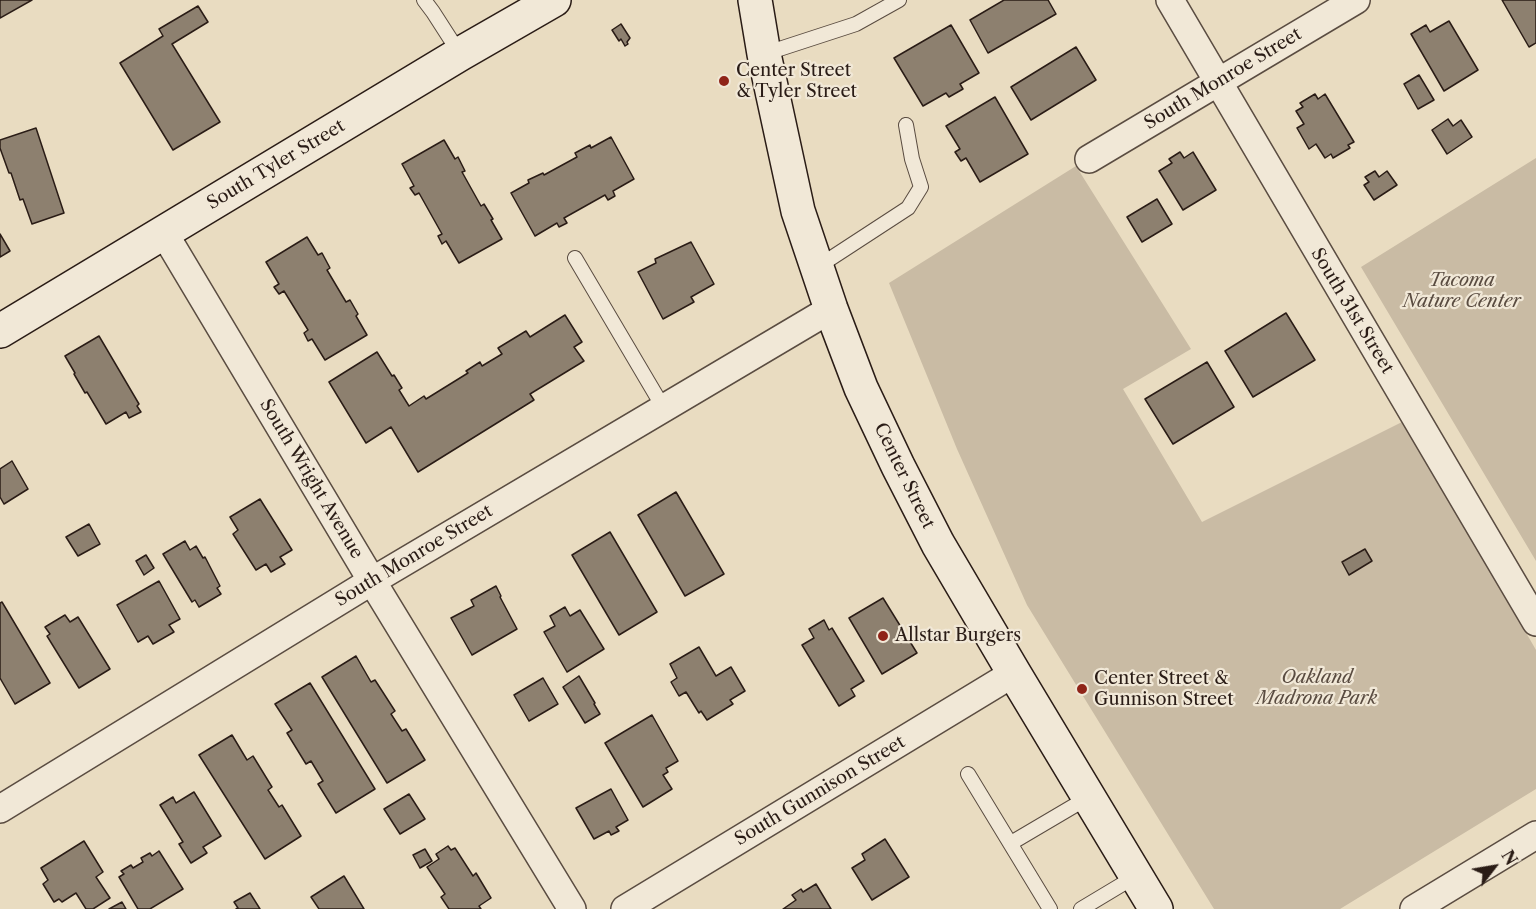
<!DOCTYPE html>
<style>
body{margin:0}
#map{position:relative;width:1536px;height:909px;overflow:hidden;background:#e9dcc1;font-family:"Libre Caslon Text",serif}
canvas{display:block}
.north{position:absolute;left:1464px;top:837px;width:60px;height:60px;-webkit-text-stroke:4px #f1e8d7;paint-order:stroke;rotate:59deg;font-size:16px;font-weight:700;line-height:24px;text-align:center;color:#2a1c16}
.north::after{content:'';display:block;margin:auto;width:21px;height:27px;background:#2a1c16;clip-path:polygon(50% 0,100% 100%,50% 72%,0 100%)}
</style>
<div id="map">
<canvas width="1536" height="909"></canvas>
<div class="north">N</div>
</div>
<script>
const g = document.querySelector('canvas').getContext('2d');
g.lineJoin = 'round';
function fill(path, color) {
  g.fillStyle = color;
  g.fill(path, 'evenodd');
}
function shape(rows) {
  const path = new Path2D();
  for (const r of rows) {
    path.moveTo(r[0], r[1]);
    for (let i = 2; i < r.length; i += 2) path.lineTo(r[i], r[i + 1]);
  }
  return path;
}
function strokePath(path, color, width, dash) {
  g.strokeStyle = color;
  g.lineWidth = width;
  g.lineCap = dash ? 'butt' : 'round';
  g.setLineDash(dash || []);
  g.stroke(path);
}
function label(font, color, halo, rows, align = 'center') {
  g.font = font + ' "Libre Caslon Text",serif';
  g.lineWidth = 4.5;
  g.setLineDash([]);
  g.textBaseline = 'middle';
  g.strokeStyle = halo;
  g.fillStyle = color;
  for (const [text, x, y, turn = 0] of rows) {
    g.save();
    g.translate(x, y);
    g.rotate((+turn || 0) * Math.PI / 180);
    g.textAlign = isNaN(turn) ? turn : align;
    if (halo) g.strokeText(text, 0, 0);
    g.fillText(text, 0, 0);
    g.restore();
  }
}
fill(shape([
 [1536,158,1536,561,1361,267],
 [1076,166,1191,349,1123,389,1202,522,1404,421,1536,650,1536,789,1340,909,1214,909,1027,605,957,449,889,283]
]), '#c9bba4');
const building = shape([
 [0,0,32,0,0,18,0,0],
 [1004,0,1048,0,1056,14,988,53,970,20,1004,0],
 [1502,0,1536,0,1536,43,1529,47,1502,0],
 [198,6,208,22,172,44,220,122,173,150,120,63,163,36,159,29,198,6],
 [1449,21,1478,70,1444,91,1411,34,1426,25,1430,32,1449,21],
 [621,24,630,38,627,42,628,44,625,46,621,39,619,41,612,30,621,24],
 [951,25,979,73,960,84,963,89,949,97,946,93,923,106,894,58,951,25],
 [1076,47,1096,80,1031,120,1011,87,1076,47],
 [1419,75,1434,100,1418,109,1404,84,1419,75],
 [1315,94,1318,99,1325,94,1354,142,1348,145,1350,148,1333,158,1331,154,1325,158,1316,144,1309,149,1297,128,1304,124,1296,111,1303,107,1300,103,1315,94],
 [995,97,1028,154,980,182,966,158,961,161,955,152,960,149,946,126,995,97],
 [1448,119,1453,126,1461,120,1472,137,1447,154,1432,130,1448,119],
 [36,128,64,213,32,224,23,199,20,200,11,173,9,173,0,148,0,140,36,128],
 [611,137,634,179,613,191,615,196,608,200,605,195,564,218,567,223,559,227,557,223,535,236,511,193,529,183,528,180,543,173,544,175,577,157,575,153,590,145,591,148,611,137],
 [444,140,455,159,458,157,465,171,462,172,481,206,484,204,493,219,491,220,502,239,459,263,446,241,442,244,438,236,442,234,419,193,415,195,410,188,414,186,402,164,444,140],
 [1180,152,1184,158,1193,152,1216,190,1183,210,1159,171,1172,163,1169,159,1180,152],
 [1375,171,1379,177,1387,171,1397,185,1374,200,1364,185,1369,182,1365,177,1375,171],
 [1157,199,1172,224,1142,242,1127,217,1157,199],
 [0,234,10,251,0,257,0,234],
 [307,237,318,255,322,253,330,268,327,270,346,302,350,300,358,314,356,316,367,335,325,360,312,339,308,341,304,333,308,330,284,291,279,294,274,287,279,284,266,262,307,237],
 [691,242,714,284,691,297,694,302,663,319,638,272,656,263,655,259,691,242],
 [1286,313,1315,360,1253,397,1225,351,1286,313],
 [565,315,582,342,574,347,584,361,530,394,534,400,418,472,391,427,366,443,329,382,377,352,392,376,394,375,402,388,399,390,409,406,424,396,426,399,468,373,466,371,480,362,482,366,502,354,498,348,526,331,530,337,565,315],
 [99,336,139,404,137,406,141,412,129,418,126,412,106,424,87,392,85,393,74,374,75,373,65,356,99,336],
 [1207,362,1234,407,1173,444,1145,399,1207,362],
 [12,461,28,489,4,504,0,497,0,469,12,461],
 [676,492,724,574,685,596,638,515,676,492],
 [260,499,292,550,280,557,285,564,271,572,266,564,256,570,233,534,238,530,230,517,260,499],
 [89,524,100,544,78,556,66,537,89,524],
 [610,532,657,612,619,635,572,555,610,532],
 [185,541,190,550,196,546,203,558,205,557,220,586,217,588,221,594,199,607,195,600,192,602,163,554,185,541],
 [1365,549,1372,561,1349,575,1342,562,1365,549],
 [146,555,154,568,144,575,136,561,146,555],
 [159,581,180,619,169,625,174,632,153,644,148,636,138,642,117,605,159,581],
 [496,586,501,596,500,597,517,629,472,655,451,618,474,606,471,600,496,586],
 [883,598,917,653,882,674,849,618,883,598],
 [2,602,50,683,15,704,0,678,0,603,2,602],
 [565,607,570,616,580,610,604,649,567,672,544,632,555,626,550,616,565,607],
 [65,615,70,622,78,617,110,669,79,688,47,636,50,634,45,627,65,615],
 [824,620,829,630,832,628,864,681,851,689,855,696,839,706,802,645,814,638,809,629,824,620],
 [699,647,716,676,731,667,745,691,730,700,733,704,707,720,701,711,699,713,686,692,679,696,671,682,677,678,670,664,699,647],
 [356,656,371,682,375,680,395,711,391,714,402,731,406,729,425,760,387,783,322,677,356,656],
 [579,676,595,703,594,704,600,714,585,723,563,687,579,676],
 [543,678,558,704,529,721,514,695,543,678],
 [310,683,375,789,336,813,318,784,323,781,311,761,306,764,287,733,292,730,275,704,310,683],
 [652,715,678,761,666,768,668,772,663,775,672,789,643,807,605,743,652,715],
 [232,735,247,760,253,756,272,787,268,790,279,807,282,805,301,836,265,859,199,755,232,735],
 [611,789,628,820,616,827,619,831,611,835,609,831,594,839,576,808,611,789],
 [194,792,221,836,203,847,207,853,191,863,179,844,183,842,160,805,173,797,176,803,194,792],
 [409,794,425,819,400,834,384,809,409,794],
 [885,839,909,877,872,900,852,868,865,860,862,854,885,839],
 [84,841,103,872,96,877,110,898,93,909,86,909,76,893,62,902,59,899,54,902,43,884,48,880,41,868,84,841],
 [448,846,451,850,455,848,473,876,476,873,491,898,479,906,481,909,449,909,441,897,445,894,427,867,439,859,436,854,448,846],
 [425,849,432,861,420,868,413,855,425,849],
 [159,851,183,889,150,909,138,909,119,877,124,874,121,871,131,865,133,868,143,862,141,858,150,853,152,856,159,851],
 [344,876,364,909,319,909,311,897,344,876],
 [816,884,831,909,783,909,796,900,792,895,801,889,803,892,816,884],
 [250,893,260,909,236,909,238,908,234,902,250,893],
 [122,902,126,909,109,909,122,902]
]);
fill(building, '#8d806f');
strokePath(building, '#2a1c16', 1.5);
const service = shape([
 [424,0,433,12,460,54],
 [764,54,856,24,899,0],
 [575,258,663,407],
 [816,268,908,208,921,187,912,159,906,125],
 [968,774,1050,909],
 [1011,843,1089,797],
 [1081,909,1136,876]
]);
const minor = shape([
 [1170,0,1536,622],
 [1089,159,1356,0],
 [164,233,372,581,572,909],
 [0,809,372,581,831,309],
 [625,909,1014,673],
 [1414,909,1536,835]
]);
const secondary = shape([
 [755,0,764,54,798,211,831,309,861,388,898,466,938,544,1014,673,1156,909],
 [0,331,460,54,554,0]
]);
strokePath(service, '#5a4c41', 16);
strokePath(minor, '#5a4c41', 30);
strokePath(secondary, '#2a1c16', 36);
strokePath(service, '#f1e8d7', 14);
strokePath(minor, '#f1e8d7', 27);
strokePath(secondary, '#f1e8d7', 33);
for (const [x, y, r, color] of [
 [724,81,6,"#8f2418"],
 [883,636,6,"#8f2418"],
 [1082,689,6,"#8f2418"]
]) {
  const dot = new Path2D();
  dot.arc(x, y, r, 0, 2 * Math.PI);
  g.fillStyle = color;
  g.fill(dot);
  strokePath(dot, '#f1e8d7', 2);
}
label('18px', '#2a1c16', '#f1e8d7', [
 ["Center Street",736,71],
 ["& Tyler Street",736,92],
 ["Allstar Burgers",895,636],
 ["Center Street &",1094,679],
 ["Gunnison Street",1094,700]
], 'left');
label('18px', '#2a1c16', '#f1e8d7', [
 ["South Monroe Street",1223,79,-31],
 ["South Tyler Street",276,165,-31],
 ["South 31st Street",1352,311,59],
 ["Center Street",904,476,64],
 ["South Wright Avenue",311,479,59],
 ["South Monroe Street",414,556,-31],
 ["South Gunnison Street",820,791,-31]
]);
label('italic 18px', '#5a4c41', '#f1e8d7', [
 ["Tacoma",1462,281],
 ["Nature Center",1462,302],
 ["Oakland",1317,678],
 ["Madrona Park",1317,699]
]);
</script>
